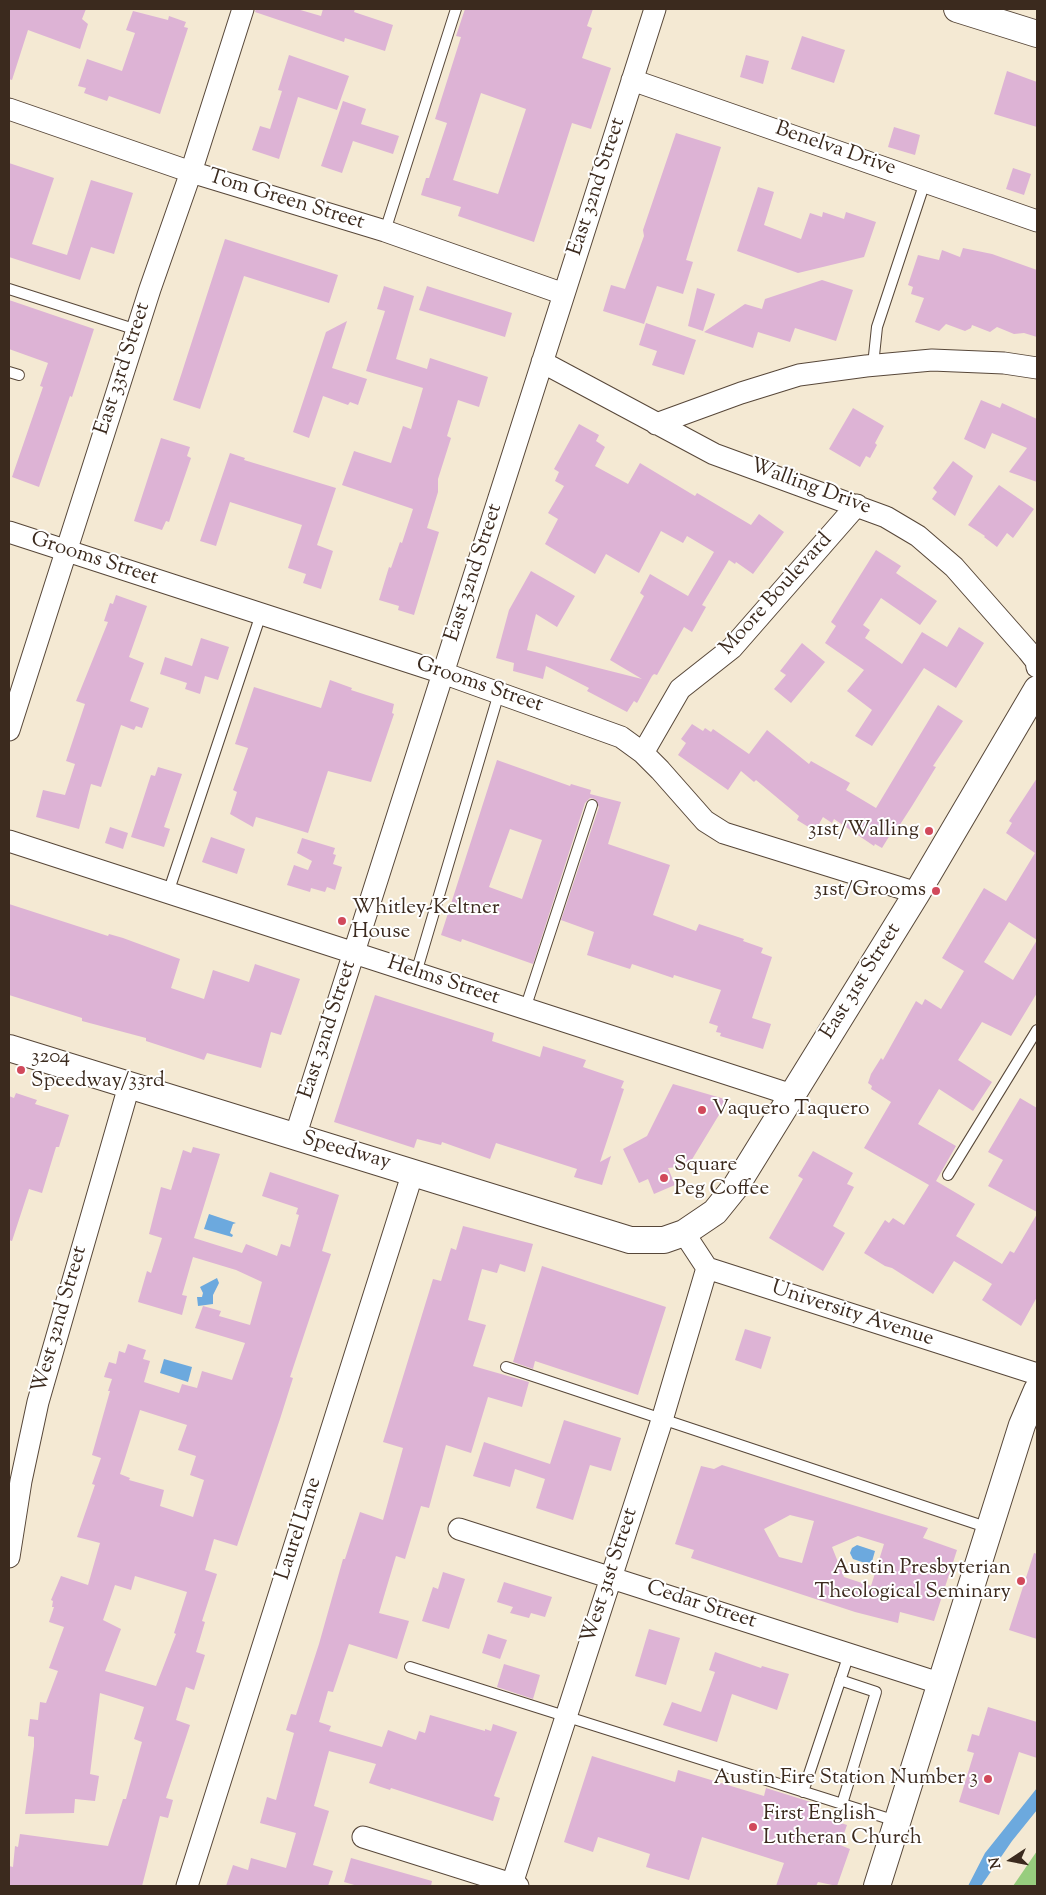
<!DOCTYPE html>
<style>
body{margin:0}
#map{position:relative;width:1046px;height:1895px;overflow:hidden;background:#f4e9d3;font-family:"Sorts Mill Goudy",serif}
canvas{display:block}
.frame{position:absolute;inset:0;border:10px solid #3b2a1e;pointer-events:none}
.north{position:absolute;left:986px;top:1835px;width:50px;height:50px;-webkit-text-stroke:4px #fff;paint-order:stroke;rotate:259deg;font-size:14px;font-weight:700;line-height:20px;text-align:center;color:#3b2a1e}
.north::after{content:'';display:block;margin:auto;width:18px;height:22px;background:#3b2a1e;clip-path:polygon(50% 0,100% 100%,50% 72%,0 100%)}
</style>
<div id="map">
<canvas width="1046" height="1895"></canvas>
<div class="frame"></div>
<div class="north">N</div>
</div>
<script>
const g = document.querySelector('canvas').getContext('2d');
g.lineJoin = 'round';
function fill(path, color) {
  g.fillStyle = color;
  g.fill(path, 'evenodd');
}
function shape(rows) {
  const path = new Path2D();
  for (const r of rows) {
    path.moveTo(r[0], r[1]);
    for (let i = 2; i < r.length; i += 2) path.lineTo(r[i], r[i + 1]);
  }
  return path;
}
function strokePath(path, color, width, dash) {
  g.strokeStyle = color;
  g.lineWidth = width;
  g.lineCap = dash ? 'butt' : 'round';
  g.setLineDash(dash || []);
  g.stroke(path);
}
function label(font, color, halo, rows, align = 'center') {
  g.font = font + ' "Sorts Mill Goudy",serif';
  g.lineWidth = 4;
  g.setLineDash([]);
  g.textBaseline = 'middle';
  g.strokeStyle = halo;
  g.fillStyle = color;
  for (const [text, x, y, turn = 0] of rows) {
    g.save();
    g.translate(x, y);
    g.rotate((+turn || 0) * Math.PI / 180);
    g.textAlign = isNaN(turn) ? turn : align;
    if (halo) g.strokeText(text, 0, 0);
    g.fillText(text, 0, 0);
    g.restore();
  }
}
fill(shape([
 [1037,1851,1037,1886,1013,1886]
]), '#97cd7e');
fill(shape([
 [209,1214,236,1223,233,1224,230,1233,233,1235,232,1237,204,1229],
 [217,1278,219,1283,213,1295,213,1304,198,1306,197,1297,202,1297,203,1293,200,1287],
 [164,1359,192,1367,188,1382,160,1373],
 [857,1545,875,1551,871,1565,853,1559,850,1553,852,1548],
 [1037,1788,1037,1810,1012,1841,981,1886,968,1886,985,1853]
]), '#6ca9de');
fill(shape([
 [9,9,86,9,82,19,88,24,80,49,28,30,12,80,9,79],
 [256,9,297,9,321,16,323,9,355,9,354,12,393,25,385,51,345,38,344,42,255,12],
 [465,9,593,9,587,26,592,28,582,58,611,68,591,129,572,123,534,242,458,216,461,207,421,195,426,178,429,178,447,123,435,119,461,37,456,36],
 [481,93,526,109,498,194,453,180],
 [133,11,168,20,169,16,186,22,184,27,188,28,160,114,109,96,107,101,84,93,86,88,78,86,87,59,122,71,135,33,126,30],
 [802,36,845,50,834,83,791,69],
 [289,55,349,76,337,110,298,97,279,159,252,150,260,126,270,129,282,91,278,90],
 [746,55,769,61,763,84,740,77],
 [1007,71,1037,82,1037,127,994,114],
 [343,101,366,109,361,124,399,136,393,154,353,141,342,173,321,166],
 [894,127,920,135,915,155,888,147],
 [676,133,721,147,686,260,693,262,683,294,657,286,644,324,603,311,611,285,625,289,644,236,643,230],
 [9,163,54,178,32,244,67,255,91,180,133,193,114,254,91,247,80,280,9,257],
 [1013,168,1031,174,1024,195,1006,189],
 [758,187,774,192,764,225,801,239,810,213,822,217,823,212,844,219,846,212,876,222,864,257,798,273,737,251],
 [225,239,338,275,329,303,244,276,200,409,173,400],
 [963,248,992,254,1037,270,1037,337,1024,333,1014,334,997,327,990,332,972,325,971,328,965,331,946,324,939,331,915,322,924,298,911,294,913,287,908,285,918,255,939,260,942,250,960,257],
 [822,280,853,290,836,341,795,328,790,342,758,332,753,348,704,332,745,304,762,309,765,299],
 [384,286,414,296,396,359,427,369,430,358,488,377,479,407,458,400,447,436,451,438,438,479,438,492,427,528,439,532,414,615,398,610,399,606,379,600,389,567,391,568,400,542,402,543,413,509,342,485,354,451,391,463,403,426,411,429,423,388,366,371,385,311,377,309],
 [427,286,512,313,505,337,419,310],
 [697,288,715,294,703,331,688,326],
 [9,300,94,329,72,397,70,396,39,487,12,477,43,387,40,386,48,363,9,349],
 [347,321,332,368,367,379,358,405,350,402,348,405,323,396,309,438,293,432,326,332],
 [646,323,696,340,684,375,652,365,657,351,639,345],
 [981,400,1000,408,1002,403,1037,419,1037,482,1009,472,1027,448,992,433,985,449,964,439],
 [853,408,884,426,875,443,877,445,870,458,866,456,860,467,829,449],
 [579,424,599,435,596,441,605,447,595,466,628,484,640,463,695,496,697,493,751,525,759,514,784,532,753,574,736,562,735,564,729,560,702,605,706,607,692,632,684,627,657,675,654,674,652,676,637,703,634,701,627,712,587,691,589,688,546,666,543,679,513,671,514,663,496,658,509,610,531,571,575,596,557,627,536,614,527,650,642,679,610,660,644,596,640,593,650,574,688,596,714,552,687,536,683,543,661,531,639,573,606,554,595,574,545,544,558,519,548,513,564,486,555,481,559,472,554,469],
 [161,438,190,447,187,456,191,458,169,522,166,521,162,530,134,521],
 [230,453,245,458,244,460,336,488,317,545,333,551,321,589,303,583,306,574,288,568,302,525,230,502,216,546,200,541],
 [953,461,973,476,955,516,932,499,937,492,933,488],
 [999,485,1034,509,1013,538,1007,533,997,547,984,537,985,536,968,525],
 [876,550,901,566,896,573,937,601,920,625,881,598,863,625,870,630,865,638,902,664,922,632,947,647,959,627,984,643,956,688,924,668,872,746,855,736,872,710,847,691,864,670,825,643,836,626,831,622],
 [116,595,147,606,129,657,144,663,130,701,149,708,142,728,136,726,134,730,121,725,101,787,91,784,79,829,36,817,43,790,65,795,75,764,66,761,85,704,76,701,108,622,104,621,110,603,113,604],
 [201,638,229,647,218,680,205,676,200,694,185,689,187,683,160,674,165,657,192,666],
 [802,643,825,662,791,703,774,689,786,675,780,671],
 [330,680,352,688,351,690,394,704,392,713,394,714,371,782,328,771,308,833,256,817,253,827,230,814,237,792,233,790,248,748,235,744,254,687,321,708],
 [938,705,963,721,933,766,936,767,912,806,892,837,890,835,882,848,875,844,874,846,834,819,832,823,823,817,815,831,797,820,799,816,756,780,754,782,741,771,728,790,678,755,686,743,681,739,692,724,703,731,705,728,711,732,713,729,749,754,767,730,809,764,811,761,850,783,846,790,876,808],
 [497,760,570,786,571,784,591,790,590,794,621,802,608,844,670,865,653,915,696,931,699,924,744,939,743,941,763,948,761,953,772,957,752,1018,771,1024,763,1049,720,1036,721,1033,716,1032,718,1026,709,1023,721,990,674,975,673,978,632,964,630,969,587,955,594,932,561,920,599,807,595,799,590,798,585,803,533,964,462,939,461,942,441,935],
 [510,829,542,840,522,899,489,887],
 [158,767,182,774,164,827,170,829,164,847,131,837,151,775,155,776],
 [1037,778,1037,940,1009,922,984,962,1013,980,1037,940,1037,993,1011,1036,982,1022,958,1060,992,1082,973,1111,939,1089,918,1124,956,1146,936,1181,975,1204,956,1236,1002,1264,1010,1251,1014,1253,1037,1214,1037,1297,1021,1326,982,1300,992,1284,954,1261,933,1294,892,1268,885,1266,864,1253,885,1220,889,1223,893,1218,904,1225,929,1185,864,1148,891,1102,871,1089,872,1086,868,1083,871,1074,881,1058,883,1060,916,1001,922,1005,925,999,941,1009,964,971,942,958,984,888,1006,901,1035,853,1006,833,1012,823,1009,821],
 [110,827,128,833,123,849,105,843],
 [211,837,245,849,237,874,202,862],
 [302,838,335,848,333,854,336,855,333,864,342,867,335,890,327,887,325,892,311,888,310,892,287,885,294,865,308,870,312,861,297,853],
 [9,904,108,936,109,934,123,938,180,959,171,988,204,999,213,970,249,982,255,964,300,979,281,1035,271,1032,261,1068,207,1053,204,1060,146,1041,146,1038,82,1021,82,1018,9,995],
 [375,995,494,1033,492,1041,540,1057,543,1046,586,1060,583,1067,624,1081,621,1088,624,1089,600,1162,611,1156,602,1185,574,1177,577,1169,496,1143,490,1159,442,1142,441,1145,417,1139,414,1148,334,1122],
 [673,1084,728,1100,688,1166,668,1168,675,1185,654,1194,648,1179,639,1183,623,1149,647,1136],
 [16,1093,37,1100,35,1104,69,1115,59,1147,56,1147,42,1193,29,1189,12,1241,9,1240,9,1096,14,1098],
 [1020,1098,1037,1108,1037,1212,988,1186,1003,1160,988,1152],
 [193,1147,220,1154,194,1238,242,1253,246,1244,277,1256,281,1244,290,1247,299,1215,296,1214,298,1208,262,1196,270,1172,339,1195,322,1251,331,1254,290,1377,293,1378,280,1419,237,1546,214,1539,205,1570,217,1574,202,1621,205,1622,196,1652,205,1655,194,1690,186,1687,176,1720,190,1725,166,1798,173,1800,168,1818,160,1816,142,1886,9,1886,9,1866,13,1867,15,1846,18,1847,20,1834,108,1846,123,1799,126,1799,142,1742,134,1739,144,1707,100,1693,90,1774,99,1776,95,1801,75,1799,74,1813,25,1814,34,1746,34,1737,28,1736,30,1719,38,1720,40,1702,46,1703,58,1671,49,1668,64,1627,49,1622,54,1607,52,1607,53,1601,51,1600,61,1576,88,1585,100,1543,77,1537,95,1485,92,1484,101,1458,92,1455,110,1391,108,1391,112,1379,104,1377,109,1362,116,1364,119,1351,125,1353,128,1344,146,1350,143,1359,150,1361,144,1382,179,1393,182,1384,197,1388,202,1371,232,1380,245,1343,195,1328,203,1306,221,1311,219,1316,250,1325,262,1282,236,1270,193,1257,182,1295,187,1296,182,1315,138,1302,147,1271,151,1273,162,1238,149,1234,161,1187,171,1190,183,1150,191,1153],
 [140,1410,187,1425,178,1450,196,1456,190,1475,204,1480,193,1517,160,1506,164,1490,129,1480,130,1478,120,1474],
 [135,1576,187,1592,174,1633,176,1634,156,1686,105,1671,121,1629,103,1620,115,1585,131,1590],
 [813,1151,853,1173,847,1184,854,1187,833,1226,845,1233,823,1271,769,1238,803,1179,798,1176],
 [463,1226,533,1244,525,1272,500,1264,497,1273,482,1269,468,1320,486,1325,473,1366,529,1382,522,1407,488,1397,471,1453,446,1445,429,1508,421,1506,405,1559,396,1556,379,1613,409,1621,397,1659,349,1644,333,1692,328,1691,319,1722,331,1726,329,1731,382,1747,388,1730,416,1740,419,1731,425,1733,430,1715,485,1731,485,1729,491,1731,493,1724,517,1732,494,1796,500,1798,493,1821,391,1788,390,1790,369,1783,376,1764,329,1751,314,1806,329,1811,313,1865,333,1871,328,1886,226,1886,233,1865,248,1870,251,1858,286,1868,296,1833,260,1823,267,1797,276,1800,294,1733,286,1730,291,1714,296,1715,319,1644,343,1559,345,1559,360,1512,383,1520,403,1448,383,1442,433,1279,441,1281,451,1248,456,1250],
 [542,1266,666,1307,638,1395,535,1361,533,1369,513,1362],
 [745,1329,771,1337,761,1369,735,1360],
 [564,1420,621,1438,611,1471,590,1465,573,1520,536,1508,545,1479,515,1469,510,1487,473,1476,484,1442,550,1464],
 [722,1465,928,1528,923,1538,957,1550,934,1621,900,1612,898,1623,855,1612,691,1558,694,1550,675,1544,701,1466,714,1469],
 [790,1515,814,1521,802,1563,779,1557,764,1529],
 [858,1536,884,1544,871,1586,844,1577,832,1547],
 [1034,1553,1037,1554,1037,1639,1009,1630],
 [443,1572,465,1579,449,1629,422,1621,433,1587,438,1589],
 [504,1582,552,1597,545,1617,531,1613,529,1618,510,1613,513,1607,497,1602],
 [649,1629,680,1638,666,1685,635,1676],
 [488,1634,507,1640,500,1659,482,1653],
 [715,1652,761,1668,762,1666,789,1674,777,1710,732,1694,717,1742,663,1725,672,1702,701,1712,715,1672,709,1670],
 [504,1664,540,1675,533,1699,497,1687],
 [988,1707,1037,1722,1037,1758,1019,1752,999,1815,959,1802,974,1753,967,1751,972,1734,979,1736],
 [592,1756,675,1782,678,1770,764,1796,766,1788,817,1804,813,1814,847,1825,840,1845,850,1849,837,1886,818,1882,816,1886,776,1886,784,1863,702,1837,689,1880,646,1867,650,1854,598,1837,593,1852,564,1842],
 [351,1858,432,1881,431,1886,358,1886,344,1882]
]), '#ddb3d5');
const service = shape([
 [385,231,456,9],
 [9,289,137,330],
 [873,365,877,327,925,182],
 [9,372,19,375],
 [168,893,261,614],
 [416,973,499,693],
 [525,1009,592,805],
 [948,1175,1037,1030],
 [506,1367,989,1528],
 [410,1667,896,1821],
 [840,1680,876,1692,842,1804],
 [803,1792,849,1654]
]);
const minor = shape([
 [632,80,1037,221],
 [9,109,191,172,385,231,564,294],
 [542,362,714,454,886,517,918,536,954,567,1028,651,1036,661,1037,667],
 [656,424,741,393,799,375,866,366,932,360,1004,363,1037,368],
 [9,532,443,673,621,737,643,753,660,770,705,821,724,833,917,893],
 [9,730,150,289,191,172,243,9],
 [643,753,680,689,732,648,857,505],
 [9,841,792,1095],
 [295,1137,655,9],
 [684,1233,707,1268,1037,1374],
 [459,1529,942,1684],
 [9,1557,21,1481,38,1402,129,1086],
 [363,1837,518,1886],
 [512,1884,662,1420,707,1268],
 [187,1886,413,1172]
]);
const tertiary = shape([
 [957,9,1037,34],
 [9,1048,630,1240,664,1240,684,1233,715,1212,736,1186,917,893,1037,689],
 [877,1886,1022,1425,1037,1390]
]);
strokePath(service, '#574739', 12);
strokePath(minor, '#574739', 23);
strokePath(tertiary, '#574739', 28);
strokePath(service, '#fff', 10);
strokePath(minor, '#fff', 21);
strokePath(tertiary, '#fff', 26);
for (const [x, y, r, color] of [
 [929,831,5,"#d1495b"],
 [936,891,5,"#d1495b"],
 [342,921,5,"#d1495b"],
 [21,1070,5,"#d1495b"],
 [702,1110,5,"#d1495b"],
 [664,1178,5,"#d1495b"],
 [1021,1581,5,"#d1495b"],
 [988,1779,5,"#d1495b"],
 [753,1827,5,"#d1495b"]
]) {
  const dot = new Path2D();
  dot.arc(x, y, r, 0, 2 * Math.PI);
  g.fillStyle = color;
  g.fill(dot);
  strokePath(dot, '#fff', 2);
}
label('21px', '#3b2a1e', '#fff', [
 ["Benelva Drive",835,150,19],
 ["East 32nd Street",598,187,-72],
 ["Tom Green Street",286,201,17],
 ["East 33rd Street",124,369,-72],
 ["Walling Drive",810,488,20],
 ["Grooms Street",94,560,18],
 ["East 32nd Street",475,573,-72],
 ["Moore Boulevard",777,595,-48],
 ["Grooms Street",479,686,19],
 ["Helms Street",443,982,18],
 ["East 31st Street",862,982,-58],
 ["East 32nd Street",329,1030,-72],
 ["Speedway",346,1152,16],
 ["University Avenue",852,1315,18],
 ["West 32nd Street",61,1320,-74],
 ["Laurel Lane",300,1529,-72],
 ["West 31st Street",611,1576,-72],
 ["Cedar Street",701,1606,18]
]);
label('21px', '#3b2a1e', '#fff', [
 ["31st/Walling",919,831,"right"],
 ["31st/Grooms",926,891,"right"],
 ["Whitley-Keltner",352,909],
 ["House",352,933],
 ["3204",31,1058],
 ["Speedway/33rd",31,1082],
 ["Vaquero Taquero",712,1110],
 ["Square",674,1166],
 ["Peg Coffee",674,1190],
 ["Austin Presbyterian",1011,1569,"right"],
 ["Theological Seminary",1011,1593,"right"],
 ["Austin Fire Station Number 3",978,1779,"right"],
 ["First English",763,1815],
 ["Lutheran Church",763,1839]
], 'left');
</script>
